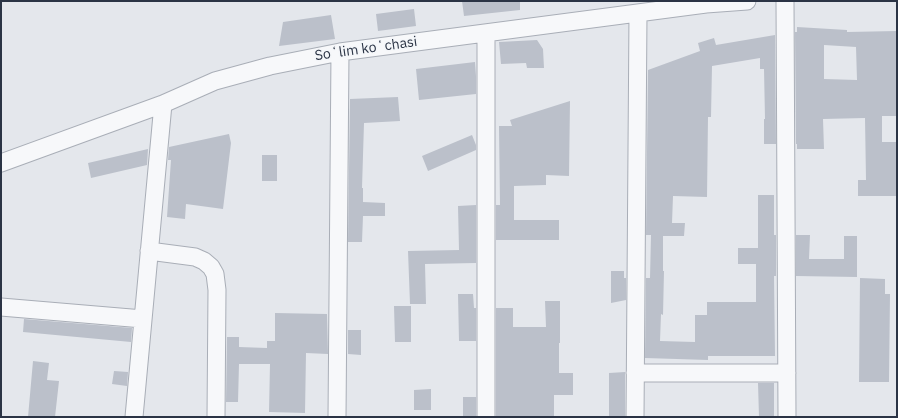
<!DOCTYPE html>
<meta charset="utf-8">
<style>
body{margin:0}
#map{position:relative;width:898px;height:418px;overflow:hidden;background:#e4e7ec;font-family:"IBM Plex Sans",sans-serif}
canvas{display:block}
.frame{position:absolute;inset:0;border:2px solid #2b3445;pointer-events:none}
</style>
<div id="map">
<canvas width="898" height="418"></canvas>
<div class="frame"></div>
</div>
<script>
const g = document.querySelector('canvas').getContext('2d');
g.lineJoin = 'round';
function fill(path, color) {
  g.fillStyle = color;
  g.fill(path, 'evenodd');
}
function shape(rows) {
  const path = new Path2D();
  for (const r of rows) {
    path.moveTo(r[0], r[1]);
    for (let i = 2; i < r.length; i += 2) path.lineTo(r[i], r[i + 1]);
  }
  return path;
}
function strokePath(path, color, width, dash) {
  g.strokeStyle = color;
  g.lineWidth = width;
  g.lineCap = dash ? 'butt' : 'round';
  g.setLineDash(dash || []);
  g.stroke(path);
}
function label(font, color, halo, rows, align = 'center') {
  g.font = font + ' "IBM Plex Sans",sans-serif';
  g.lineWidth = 3;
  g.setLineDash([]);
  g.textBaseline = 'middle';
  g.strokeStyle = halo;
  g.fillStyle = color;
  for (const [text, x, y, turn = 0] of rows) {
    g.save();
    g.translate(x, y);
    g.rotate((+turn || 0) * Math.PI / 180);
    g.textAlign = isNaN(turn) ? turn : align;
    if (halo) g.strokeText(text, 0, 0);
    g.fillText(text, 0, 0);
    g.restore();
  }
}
fill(shape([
 [462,1,520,1,520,10,464,16],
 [414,9,416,26,378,31,376,14],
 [331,15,335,39,279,46,283,22],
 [797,27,847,30,847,32,897,31,897,116,882,116,882,142,897,142,897,196,858,196,858,180,866,180,865,118,823,119,824,149,797,149,797,144,796,144,795,32,797,32],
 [824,45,856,47,857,80,824,79],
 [775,35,776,144,764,144,764,119,765,119,764,69,760,69,760,58,712,66,711,117,708,117,707,197,673,196,672,223,685,223,684,236,663,236,663,271,664,271,663,315,661,314,660,341,695,342,695,315,707,315,707,302,756,302,756,264,738,264,738,248,758,248,758,195,774,195,774,235,776,235,776,276,774,276,775,356,708,356,708,360,645,358,646,278,650,278,651,235,646,235,648,70,700,51,698,43,714,38,716,45],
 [537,40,543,49,544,68,527,68,526,63,501,64,499,42],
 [475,62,476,76,476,94,419,100,416,69],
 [398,97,400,121,364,123,362,188,363,188,363,202,385,203,385,216,363,216,362,242,348,242,350,99],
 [570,101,569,176,546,175,546,185,514,186,514,220,559,220,559,240,496,240,496,205,500,205,499,126,512,126,510,120],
 [229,134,231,143,223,209,186,204,185,219,167,217,171,160,168,160,169,147],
 [472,135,476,145,476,150,428,171,422,156],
 [148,149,147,165,91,178,88,163],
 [262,155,277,155,277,181,262,181],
 [476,205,476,263,425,264,426,304,410,304,408,251,459,250,458,206],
 [796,235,810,235,809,259,844,259,844,236,857,236,857,277,796,276],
 [611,271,624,271,624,278,626,278,626,300,611,303],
 [860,278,885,279,885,294,890,294,889,382,859,382],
 [458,294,473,294,474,308,476,308,476,341,459,341],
 [545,301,560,301,560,343,559,343,559,373,573,373,573,395,554,395,554,417,496,417,496,308,513,308,513,327,546,327],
 [394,306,411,306,411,342,395,342],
 [275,313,327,314,328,354,306,353,305,413,269,412,270,364,239,364,238,402,226,402,227,337,239,337,239,347,267,348,267,341,275,341],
 [24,319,132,328,131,342,23,332],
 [348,330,361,330,361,355,348,354],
 [33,361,49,363,47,380,59,381,55,417,28,417],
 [114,371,128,372,127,386,112,384],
 [625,372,625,417,609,417,609,373],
 [758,383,774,383,774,417,759,417],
 [431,389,431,410,414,410,414,390],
 [463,397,476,397,476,417,463,417]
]), '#bbc0ca');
const minor = shape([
 [785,1,787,417],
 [1,163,163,104,215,81,270,66,340,52,706,4,747,1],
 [149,251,195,257,204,261,211,267,215,274,217,290,216,417],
 [1,307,143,319],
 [635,373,787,373],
 [134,417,163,104],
 [337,417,340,52],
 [486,417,486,33],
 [635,417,638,14]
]);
strokePath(minor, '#a9aeb7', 19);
strokePath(minor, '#f7f8fa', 17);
label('14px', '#2b3445', '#f4f6f9', [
 ["Soʻlim koʻchasi",366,49,-8]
]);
</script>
